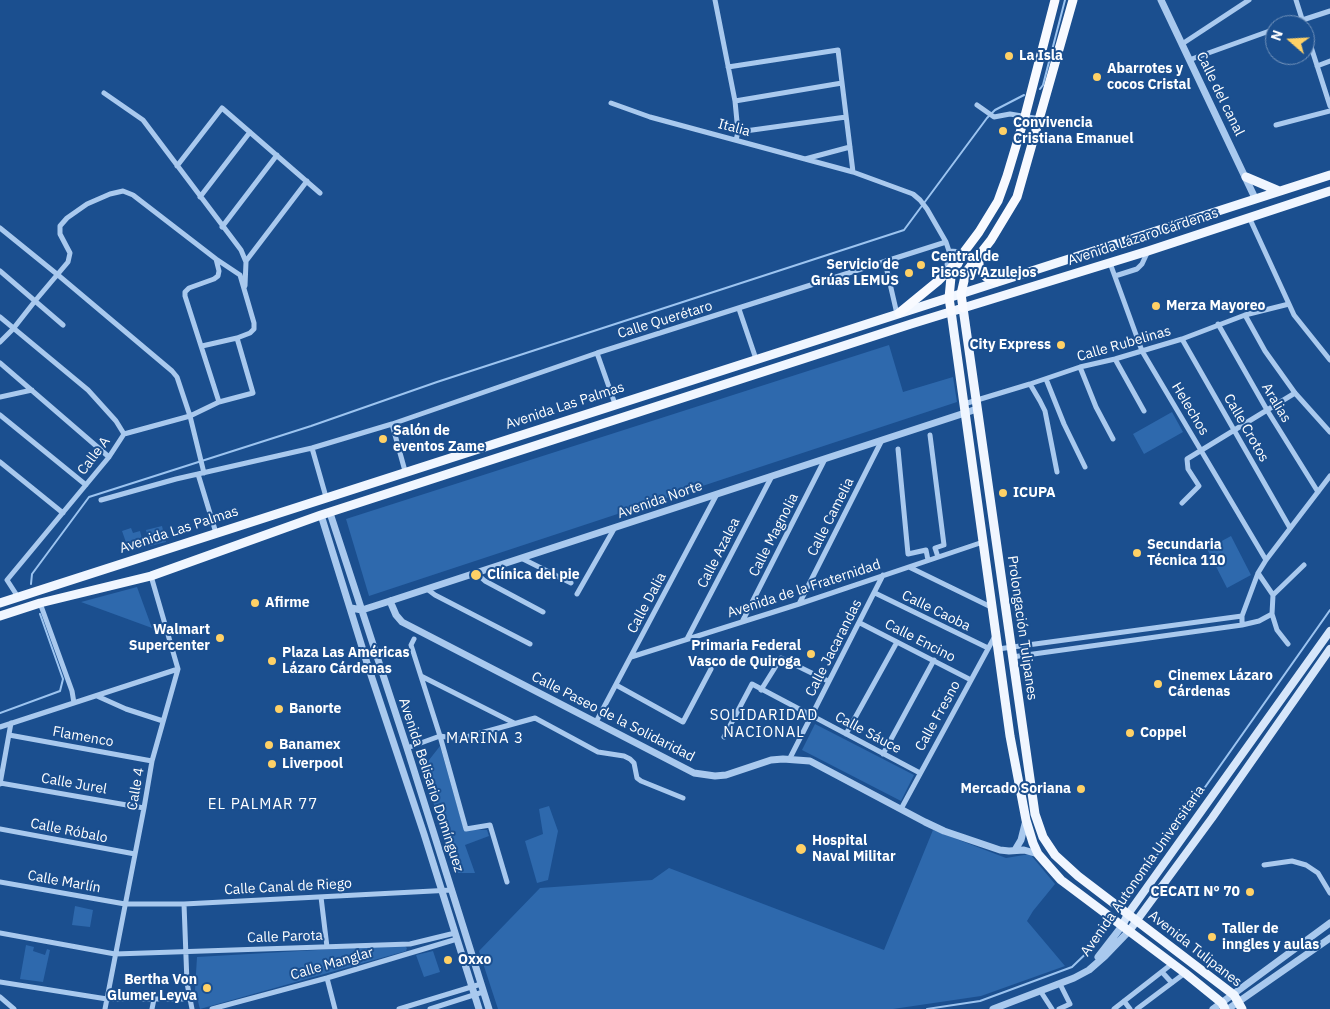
<!DOCTYPE html>
<meta charset="utf-8">
<style>
body{margin:0}
#map{position:relative;width:1330px;height:1009px;overflow:hidden;background:#1b4f8f;font-family:"IBM Plex Sans",sans-serif}
canvas{display:block}
.north{position:absolute;left:1265px;top:15px;width:50px;height:50px;box-sizing:border-box;background:#1b4f8f;border:1px solid #7695bc;border-radius:50%;rotate:289deg;font-size:14px;font-weight:700;line-height:20px;text-align:center;color:#fff}
.north::after{content:'';display:block;margin:auto;width:18px;height:22px;background:#ffd166;clip-path:polygon(50% 0,100% 100%,50% 72%,0 100%)}
</style>
<div id="map">
<canvas width="1330" height="1009"></canvas>
<div class="north">N</div>
</div>
<script>
const g = document.querySelector('canvas').getContext('2d');
g.lineJoin = 'round';
function fill(path, color) {
  g.fillStyle = color;
  g.fill(path, 'evenodd');
}
function shape(rows) {
  const path = new Path2D();
  for (const r of rows) {
    path.moveTo(r[0], r[1]);
    for (let i = 2; i < r.length; i += 2) path.lineTo(r[i], r[i + 1]);
  }
  return path;
}
function strokePath(path, color, width, dash) {
  g.strokeStyle = color;
  g.lineWidth = width;
  g.lineCap = dash ? 'butt' : 'round';
  g.setLineDash(dash || []);
  g.stroke(path);
}
function label(font, color, halo, rows, align = 'center') {
  g.font = font + ' "IBM Plex Sans",sans-serif';
  g.lineWidth = 4;
  g.setLineDash([]);
  g.textBaseline = 'middle';
  g.strokeStyle = halo;
  g.fillStyle = color;
  for (const [text, x, y, turn = 0] of rows) {
    g.save();
    g.translate(x, y);
    g.rotate((+turn || 0) * Math.PI / 180);
    g.textAlign = isNaN(turn) ? turn : align;
    if (halo) g.strokeText(text, 0, 0);
    g.fillText(text, 0, 0);
    g.restore();
  }
}
fill(shape([
 [889,345,903,392,953,377,957,402,369,596,346,519],
 [1172,412,1183,432,1144,454,1133,434],
 [162,526,166,542,150,546,146,530],
 [131,528,133,533,140,531,144,547,129,551,122,531],
 [1231,536,1251,575,1227,588,1207,549],
 [137,587,152,628,81,602],
 [815,724,914,775,901,801,802,750],
 [440,746,464,830,487,830,489,836,465,845,475,873,457,873,422,769],
 [549,806,558,831,548,880,537,883,525,841,543,834,539,809],
 [933,830,1006,858,1030,854,1055,884,1033,911,1027,921,1065,966,981,996,893,1009,498,1009,479,951,540,888,652,880,669,868,884,950],
 [75,906,93,910,90,927,72,925],
 [26,945,34,947,33,951,45,955,47,949,50,950,43,982,20,979],
 [404,945,407,948,406,951,200,1009,195,990,197,957],
 [433,951,440,972,424,977,416,955]
]), '#2e69ad');
strokePath(shape([
 [1040,89,1043,85,1065,0],
 [31,584,32,574,89,497,311,426,437,382,904,230,987,118,995,110,1024,95],
 [0,713,60,691,63,679,40,614],
 [1124,902,1330,610],
 [927,1009,980,1001,1072,967,1097,943,1111,921]
]), '#9cc4f0', 2);
strokePath(shape([
 [715,0,735,101,738,132,736,140],
 [1296,0,1303,22],
 [1287,25,1330,11],
 [1305,28,1330,106],
 [1182,44,1249,0],
 [1189,60,1275,29],
 [1317,66,1330,61],
 [728,67,838,50,853,172],
 [104,93,143,120,241,250,246,262,245,286],
 [735,101,842,83],
 [611,103,650,117,853,172,913,194,920,200,927,209,946,242,949,251,946,272],
 [977,105,994,117,1010,114,1040,119],
 [1276,125,1330,111],
 [738,132,846,117],
 [805,159,850,147],
 [177,166,222,108,320,193],
 [200,197,250,132],
 [1249,217,1289,304],
 [222,227,277,155],
 [0,228,58,275,172,371,177,377,190,416,204,473],
 [949,251,964,252],
 [216,259,219,271,218,276,214,279,189,288,185,292,185,296,219,402],
 [246,261,307,181],
 [885,262,897,314],
 [1110,263,1142,351,1266,560],
 [0,271,63,325],
 [1115,276,1137,269,1142,264,1148,251],
 [739,309,756,359],
 [1245,315,1265,351,1295,393,1330,432],
 [0,317,88,390,116,421,124,434],
 [1218,324,1267,410,1318,492],
 [1182,339,1290,528],
 [0,342,13,329,35,301,68,262,70,253,60,234,60,226,67,218,87,204,110,194,123,191,133,195,216,259,240,275,254,323,254,329,250,333,237,338,253,393,219,402,190,416,124,434,109,457,7,580,18,597],
 [202,346,237,338],
 [597,353,615,404],
 [1115,359,1144,411],
 [0,363,109,457],
 [1080,367,1096,407,1113,439],
 [1046,379,1064,424,1085,467],
 [1030,384,1040,401,1045,411,1057,472],
 [0,397,32,390],
 [964,404,1030,384,1080,367,1115,359,1182,339,1245,315,1289,304,1294,315,1330,360],
 [0,415,86,485],
 [930,435,944,545,935,548,938,557],
 [312,448,326,497],
 [898,449,908,554,926,550,928,560],
 [0,462,63,513],
 [405,471,392,424,597,353,946,242],
 [198,474,216,533],
 [101,500,176,479,312,448,392,424],
 [1182,503,1199,486,1188,469,1187,459,1295,393],
 [521,558,571,583],
 [909,567,991,607],
 [476,573,485,581,543,612],
 [1258,573,1273,595],
 [427,589,435,595,530,644],
 [875,593,988,648],
 [577,594,614,529],
 [1273,595,1304,565],
 [40,603,72,691,74,703],
 [799,604,882,440],
 [1272,614,1277,630,1288,644],
 [742,622,825,459],
 [860,623,971,680],
 [1242,625,1242,616,1258,573,1266,560,1330,476],
 [414,639,411,645,440,736,466,829,490,825,507,882],
 [687,639,772,476],
 [998,649,1242,616],
 [631,657,799,604,983,542],
 [1012,657,1242,625,1259,621,1272,614,1273,595],
 [421,676,514,723],
 [616,685,683,722,711,669],
 [761,690,781,658,828,681],
 [97,696,126,709,163,721],
 [596,722,717,494],
 [0,727,178,669],
 [846,734,897,642],
 [9,735,152,761],
 [724,737,752,684,920,773],
 [407,748,440,736,459,739,535,718,598,752,624,756,630,759,634,763,637,778,641,781,683,798],
 [883,754,934,660],
 [790,758,883,575],
 [0,783,144,808],
 [0,784,11,723],
 [901,809,995,636],
 [0,829,135,854],
 [1264,865,1292,861,1306,865,1318,873,1330,893],
 [0,882,125,904,184,904,452,890],
 [321,897,327,947],
 [184,904,187,983,192,1009],
 [0,933,115,954,410,944,455,933],
 [1162,972,1172,983],
 [327,978,335,1009],
 [0,982,107,999,189,999],
 [1041,992,1052,1009],
 [0,997,14,1009],
 [1124,1001,1130,1009],
 [105,1009,144,808,152,761,178,669,151,576],
 [152,1009,154,999],
 [212,1009,327,978,457,939],
 [399,1009,481,984],
 [430,1009,483,992],
 [1059,1009,1070,1004,1060,984],
 [1114,1009,1173,963],
 [1137,1009,1185,973]
]), '#a9c9ee', 5);
strokePath(shape([
 [1161,0,1255,198],
 [330,513,407,748,489,1009],
 [321,515,367,663,424,834,479,1009],
 [390,601,396,615,402,622,694,773,715,776,726,775,771,760,783,759,810,761,925,822,944,831,1000,850,1009,851,1024,850,1038,854],
 [351,608,362,610,390,601,977,409],
 [1015,850,1021,840,1026,820],
 [1098,957,1122,926],
 [993,1009,1074,978,1089,970,1105,956,1129,931],
 [1213,1009,1330,923],
 [1228,1009,1330,938]
]), '#a9c9ee', 7);
strokePath(shape([
 [1122,926,1128,914,1330,631],
 [1129,931,1212,818,1330,649]
]), '#d6e6fa', 8);
strokePath(shape([
 [1246,177,1279,191],
 [963,308,1035,814,1043,837,1055,855,1078,876,1234,995,1242,1009],
 [951,311,1010,736,1026,820,1033,843,1038,854,1061,880,1185,973,1222,1003,1225,1009],
 [0,603,1330,175],
 [0,616,40,603,151,576,321,515,911,324,1148,251,1330,191]
]), '#f0f6ff', 9);
strokePath(shape([
 [979,256,979,266,982,272,986,277,996,282],
 [963,308,961,294,966,272,991,240,1017,197,1073,0],
 [951,311,949,298,951,277,964,252,979,232,998,201,1007,176,1025,116,1055,0],
 [899,313,938,281,953,266]
]), '#f8faff', 9);
for (const [x, y, r, color] of [
 [1009,56,5,"#ffd166"],
 [1097,77,5,"#ffd166"],
 [1003,131,5,"#ffd166"],
 [921,265,5,"#ffd166"],
 [909,273,5,"#ffd166"],
 [1156,306,5,"#ffd166"],
 [1061,345,5,"#ffd166"],
 [383,439,5,"#ffd166"],
 [1003,493,5,"#ffd166"],
 [1137,553,5,"#ffd166"],
 [476,575,6,"#ffd166"],
 [255,603,5,"#ffd166"],
 [220,638,5,"#ffd166"],
 [811,654,5,"#ffd166"],
 [272,661,5,"#ffd166"],
 [1158,684,5,"#ffd166"],
 [279,709,5,"#ffd166"],
 [1130,733,5,"#ffd166"],
 [269,745,5,"#ffd166"],
 [272,764,5,"#ffd166"],
 [1081,789,5,"#ffd166"],
 [801,849,6,"#ffd166"],
 [1250,892,5,"#ffd166"],
 [1212,937,5,"#ffd166"],
 [448,960,5,"#ffd166"],
 [207,988,5,"#ffd166"]
]) {
  const dot = new Path2D();
  dot.arc(x, y, r, 0, 2 * Math.PI);
  g.fillStyle = color;
  g.fill(dot);
  strokePath(dot, '#1b4f8f', 2);
}
label('bold 14px', '#fff', '#1b4f8f', [
 ["La Isla",1019,56],
 ["Abarrotes y",1107,69],
 ["cocos Cristal",1107,85],
 ["Convivencia",1013,123],
 ["Cristiana Emanuel",1013,139],
 ["Central de",931,257],
 ["Pisos y Azulejos",931,273],
 ["Servicio de",899,265,"right"],
 ["Grúas LEMUS",899,281,"right"],
 ["Merza Mayoreo",1166,306],
 ["City Express",1051,345,"right"],
 ["Salón de",393,431],
 ["eventos Zame",393,447],
 ["ICUPA",1013,493],
 ["Secundaria",1147,545],
 ["Técnica 110",1147,561],
 ["Clínica del pie",487,575],
 ["Afirme",265,603],
 ["Walmart",210,630,"right"],
 ["Supercenter",210,646,"right"],
 ["Primaria Federal",801,646,"right"],
 ["Vasco de Quiroga",801,662,"right"],
 ["Plaza Las Américas",282,653],
 ["Lázaro Cárdenas",282,669],
 ["Cinemex Lázaro",1168,676],
 ["Cárdenas",1168,692],
 ["Banorte",289,709],
 ["Coppel",1140,733],
 ["Banamex",279,745],
 ["Liverpool",282,764],
 ["Mercado Soriana",1071,789,"right"],
 ["Hospital",812,841],
 ["Naval Militar",812,857],
 ["CECATI N° 70",1240,892,"right"],
 ["Taller de",1222,929],
 ["inngles y aulas",1222,945],
 ["Oxxo",458,960],
 ["Bertha Von",197,980,"right"],
 ["Glumer Leyva",197,996,"right"]
], 'left');
label('14px', '#fff', '#1b4f8f', [
 ["Calle del canal",1220,94,64],
 ["Italia",734,128,15],
 ["Avenida Lázaro Cárdenas",1143,237,-18],
 ["Calle Querétaro",665,320,-17],
 ["Calle Rubelinas",1124,344,-16],
 ["Aralias",1276,403,59],
 ["Avenida Las Palmas",565,406,-18],
 ["Helechos",1190,409,59],
 ["Calle Crotos",1246,428,60],
 ["Calle A",94,456,-53],
 ["Avenida Norte",660,500,-19],
 ["Calle Camelia",831,517,-63],
 ["Avenida Las Palmas",179,530,-18],
 ["Calle Magnolia",774,535,-63],
 ["Calle Azalea",719,553,-63],
 ["Avenida de la Fraternidad",804,589,-18],
 ["Calle Dalia",647,603,-62],
 ["Calle Caoba",936,611,26],
 ["Prolongación Tulipanes",1022,628,82],
 ["Calle Encino",920,641,27],
 ["Calle Jacarandas",834,648,-63],
 ["Calle Fresno",938,716,-61],
 ["Calle Paseo de la Solidaridad",613,717,27],
 ["Calle Sáuce",868,733,28],
 ["Flamenco",83,737,10],
 ["Calle Jurel",74,784,10],
 ["Avenida Belisario Domínguez",431,785,72],
 ["Calle 4",136,789,-80],
 ["Calle Róbalo",69,831,11],
 ["Avenida Autonomía Universitaria",1143,871,-55],
 ["Calle Marlín",64,882,10],
 ["Calle Canal de Riego",288,887,-3],
 ["Calle Parota",285,937,-2],
 ["Avenida Tulipanes",1195,949,38],
 ["Calle Manglar",332,964,-16]
]);
g.letterSpacing = '1px';
label('15px', '#fff', '#1b4f8f', [
 ["SOLIDARIDAD",764,716],
 ["NACIONAL",764,733],
 ["MARINA 3",485,739],
 ["EL PALMAR 77",263,805]
]);
g.letterSpacing = '0px';
</script>
